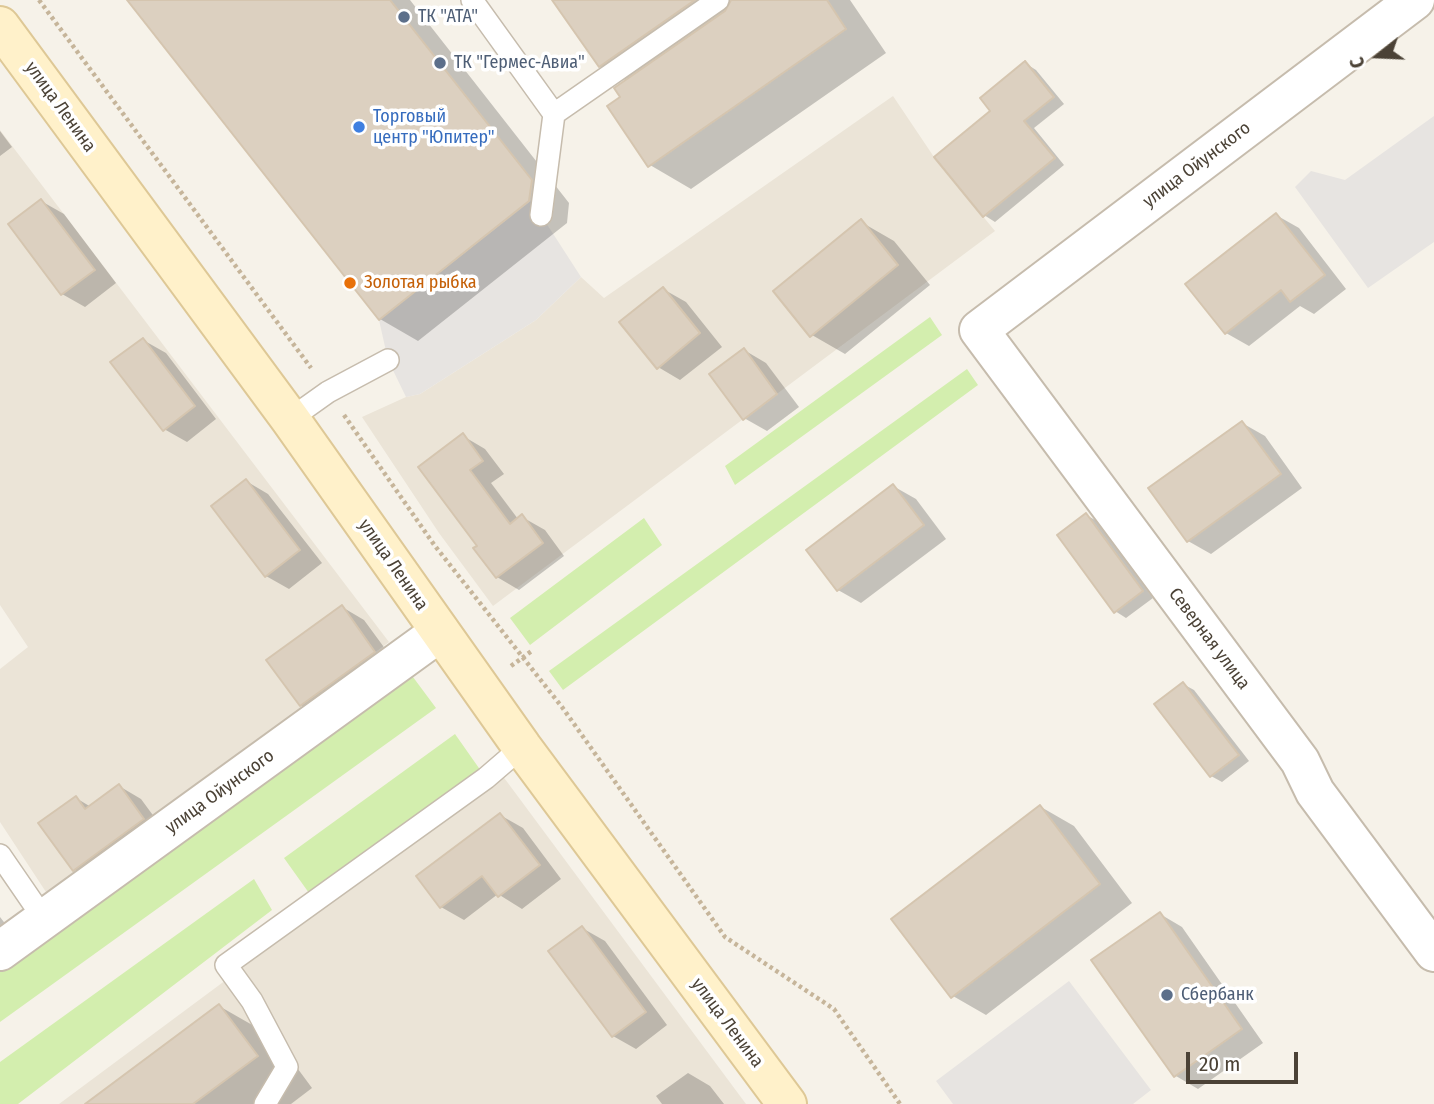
<!DOCTYPE html>
<meta charset="utf-8">
<style>
body{margin:0}
#map{position:relative;width:1434px;height:1104px;overflow:hidden;background:#f6f2e9;font-family:"Fira Sans Condensed",sans-serif}
canvas{display:block}
.north{position:absolute;left:1343px;top:21px;width:70px;height:70px;-webkit-text-stroke:5px #fff;paint-order:stroke;rotate:252deg;font-size:19px;font-weight:700;line-height:28px;text-align:center;color:#4b4236}
.north::after{content:'';display:block;margin:auto;width:24px;height:32px;background:#4b4236;clip-path:polygon(50% 0,100% 100%,50% 72%,0 100%)}
.scale{position:absolute;left:1186px;top:1052px;width:112px;height:32px;box-sizing:border-box;border:4px solid #4b4236;border-top:0;padding-left:9px;font-size:21px;line-height:24px;white-space:nowrap;color:#4b4236;-webkit-text-stroke:5px #fff;paint-order:stroke}
</style>
<div id="map">
<canvas width="1434" height="1104"></canvas>
<div class="north">С</div>
<div class="scale">20 m</div>
</div>
<script>
const g = document.querySelector('canvas').getContext('2d');
g.lineJoin = 'round';
function fill(path, color) {
  g.fillStyle = color;
  g.fill(path, 'evenodd');
}
function shape(rows) {
  const path = new Path2D();
  for (const r of rows) {
    path.moveTo(r[0], r[1]);
    for (let i = 2; i < r.length; i += 2) path.lineTo(r[i], r[i + 1]);
  }
  return path;
}
function strokePath(path, color, width, dash) {
  g.strokeStyle = color;
  g.lineWidth = width;
  g.lineCap = dash ? 'butt' : 'round';
  g.setLineDash(dash || []);
  g.stroke(path);
}
function label(font, color, halo, rows, align = 'center') {
  g.font = font + ' "Fira Sans Condensed",sans-serif';
  g.lineWidth = 7;
  g.setLineDash([]);
  g.textBaseline = 'middle';
  g.strokeStyle = halo;
  g.fillStyle = color;
  for (const [text, x, y, turn = 0] of rows) {
    g.save();
    g.translate(x, y);
    g.rotate((+turn || 0) * Math.PI / 180);
    g.textAlign = isNaN(turn) ? turn : align;
    if (halo) g.strokeText(text, 0, 0);
    g.fillText(text, 0, 0);
    g.restore();
  }
}
fill(shape([
 [893,96,934,157,995,231,493,606,439,533,362,417,406,397,420,394,536,320,581,277,604,298],
 [0,130,389,642,76,875,46,892,0,822,0,669,28,647,0,605],
 [502,775,746,1104,59,1104]
]), '#ebe4d7');
fill(shape([
 [930,317,942,335,735,485,725,466],
 [967,369,978,385,563,690,549,671],
 [644,518,662,545,530,645,510,618],
 [410,673,436,708,0,1022,0,967],
 [455,734,481,771,309,893,284,858],
 [254,879,272,910,18,1104,0,1104,0,1062]
]), '#d3eeae');
fill(shape([
 [1434,116,1434,242,1368,288,1295,187,1311,171,1345,180],
 [542,192,541,215,581,277,536,320,420,394,406,397,388,360,379,320],
 [1069,981,1151,1090,1133,1104,953,1104,936,1081]
]), '#e7e4e1');
fill(shape([
 [129,0,410,0,569,203,567,223,418,341,380,319],
 [554,0,850,0,886,53,691,189,650,165,622,97,627,81,600,66],
 [1025,63,1036,70,1064,104,1034,128,1064,165,995,222,984,215,993,111],
 [0,131,12,147,0,156],
 [41,201,64,214,116,283,85,307,62,294],
 [1276,215,1299,228,1346,289,1314,314,1300,306,1249,346,1226,333],
 [861,222,894,241,930,285,845,354,812,335],
 [663,289,686,302,722,347,680,380,658,367],
 [143,340,166,353,216,419,187,442,164,429],
 [744,350,766,363,799,407,767,431,744,418],
 [1242,423,1265,436,1302,488,1211,554,1188,541],
 [463,436,485,449,504,474,491,483,518,519,522,517,545,530,564,556,519,590,497,577,479,546],
 [246,481,268,494,322,563,289,589,266,576],
 [893,486,916,499,946,539,861,603,838,590,808,550],
 [1086,515,1097,521,1153,598,1126,618,1115,611],
 [342,607,364,620,397,665,324,718,301,705,269,660],
 [1183,684,1194,690,1249,761,1222,782,1211,776],
 [119,786,141,799,166,833,97,882,75,869,76,798,91,807],
 [1041,807,1074,826,1132,903,986,1015,953,996],
 [500,815,523,828,561,879,522,909,498,894,464,920,441,907],
 [1160,914,1182,927,1263,1043,1198,1089,1176,1076],
 [0,917,18,940,0,957],
 [582,928,605,941,667,1025,636,1049,613,1036],
 [219,1006,275,1038,312,1088,291,1104,99,1104],
 [688,1073,710,1086,724,1104,662,1104,656,1096]
]), '#0003');
const building = shape([
 [127,0,390,0,532,180,529,201,379,320,127,0],
 [552,0,695,0,599,67,552,0],
 [731,0,827,0,846,29,648,167,607,106,620,97,614,88,725,11,731,0],
 [1025,61,1054,97,1024,121,1055,158,983,217,934,157,990,111,980,98,1025,61],
 [41,199,95,270,61,295,8,224,41,199],
 [1276,213,1325,275,1290,302,1281,290,1225,334,1185,284,1276,213],
 [861,219,898,265,810,337,773,291,861,219],
 [663,287,700,333,657,369,619,322,663,287],
 [143,338,195,406,163,431,110,362,143,338],
 [744,348,777,394,743,420,709,374,744,348],
 [1242,421,1281,474,1187,542,1148,488,1242,421],
 [463,433,483,461,470,470,510,524,522,514,543,543,496,578,473,548,477,546,418,467,463,433],
 [246,479,300,550,265,577,211,506,246,479],
 [893,484,924,525,837,591,806,550,893,484],
 [1086,513,1143,591,1114,613,1057,535,1086,513],
 [342,605,375,652,300,706,266,660,342,605],
 [1183,682,1239,755,1210,777,1154,704,1183,682],
 [119,784,144,819,73,871,38,823,76,796,85,809,119,784],
 [1040,805,1100,884,951,998,891,919,1040,805],
 [500,813,540,865,498,897,482,876,440,908,416,876,500,813],
 [1160,912,1242,1029,1174,1077,1091,960,1160,912],
 [582,926,646,1012,612,1037,548,951,582,926],
 [219,1004,258,1056,193,1104,85,1104,219,1004]
]);
fill(building, '#dcd0c0');
strokePath(building, '#d5c5af', 2);
const lane = shape([
 [472,0,554,114,718,0],
 [541,215,554,114],
 [290,419,328,392,388,360],
 [0,855,44,919],
 [265,1104,287,1067,252,1001,226,965,486,778,522,747]
]);
const street = shape([
 [1415,0,979,330,1300,761,1315,792,1434,952],
 [0,951,440,632]
]);
const secondary = shape([
 [0,26,290,419,522,747,787,1104]
]);
strokePath(lane, '#c6bcad', 24);
strokePath(street, '#c6bcad', 42);
strokePath(secondary, '#dec896', 42);
strokePath(shape([
 [39,0,311,368],
 [344,415,435,546,562,707,725,937,834,1009,900,1104],
 [511,666,533,650]
]), '#c6b59a', 4.5, [3.5, 3.5]);
strokePath(lane, '#fff', 21);
strokePath(street, '#fff', 38);
strokePath(secondary, '#fff1ca', 38);
for (const [x, y, r, color] of [
 [404,17,7,"#5c6f8a"],
 [440,63,7,"#5c6f8a"],
 [359,127,7,"#3f7fe0"],
 [350,283,7,"#e8710a"],
 [1167,995,7,"#5c6f8a"]
]) {
  const dot = new Path2D();
  dot.arc(x, y, r, 0, 2 * Math.PI);
  g.fillStyle = color;
  g.fill(dot);
  strokePath(dot, '#fff', 2.5);
}
label('18px', '#4e5e75', '#fff', [
 ["ТК \"АТА\"",418,17],
 ["ТК \"Гермес-Авиа\"",454,63],
 ["Сбербанк",1181,995]
], 'left');
label('18px', '#4b4236', '#fff', [
 ["улица Ленина",60,107,54],
 ["улица Ойунского",1197,165,-37],
 ["улица Ленина",393,565,55],
 ["Северная улица",1209,639,53],
 ["улица Ойунского",220,792,-36],
 ["улица Ленина",727,1023,53]
]);
label('18px', '#366cbe', '#fff', [
 ["Торговый",373,117],
 ["центр \"Юпитер\"",373,138]
], 'left');
label('18px', '#c56008', '#fff', [
 ["Золотая рыбка",364,283]
], 'left');
</script>
